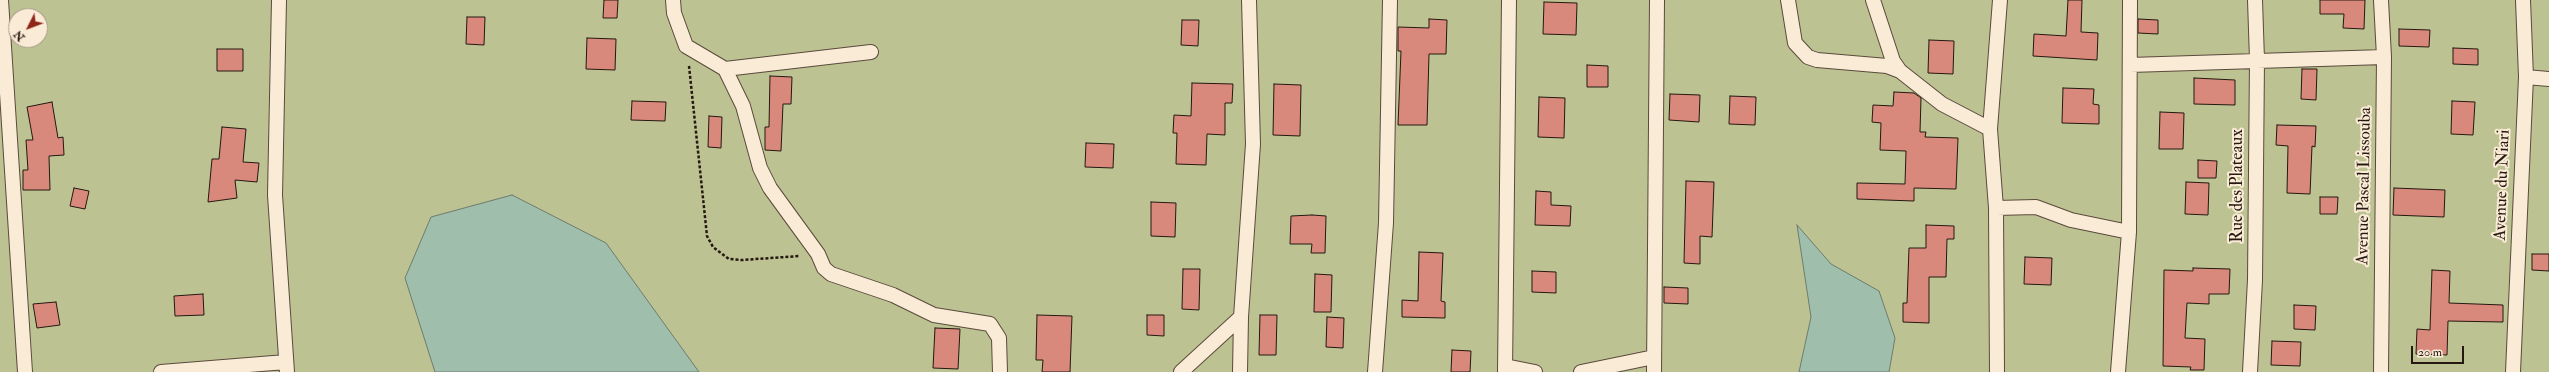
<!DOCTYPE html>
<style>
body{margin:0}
#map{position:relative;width:2549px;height:372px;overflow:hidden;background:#f8e0c0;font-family:"IM FELL Double Pica",serif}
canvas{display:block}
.north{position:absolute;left:8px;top:8px;width:40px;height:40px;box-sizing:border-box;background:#faebd6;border:1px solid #a59787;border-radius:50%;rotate:228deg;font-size:11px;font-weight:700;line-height:16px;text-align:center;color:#251810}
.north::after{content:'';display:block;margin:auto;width:14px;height:18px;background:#8f2418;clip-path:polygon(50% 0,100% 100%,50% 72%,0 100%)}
.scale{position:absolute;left:2411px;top:346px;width:53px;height:18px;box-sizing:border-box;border:2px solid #251810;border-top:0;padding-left:5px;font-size:12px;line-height:14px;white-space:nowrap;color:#251810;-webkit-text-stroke:3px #faebd6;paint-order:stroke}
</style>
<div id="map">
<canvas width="2549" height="372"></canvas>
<div class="north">N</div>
<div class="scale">20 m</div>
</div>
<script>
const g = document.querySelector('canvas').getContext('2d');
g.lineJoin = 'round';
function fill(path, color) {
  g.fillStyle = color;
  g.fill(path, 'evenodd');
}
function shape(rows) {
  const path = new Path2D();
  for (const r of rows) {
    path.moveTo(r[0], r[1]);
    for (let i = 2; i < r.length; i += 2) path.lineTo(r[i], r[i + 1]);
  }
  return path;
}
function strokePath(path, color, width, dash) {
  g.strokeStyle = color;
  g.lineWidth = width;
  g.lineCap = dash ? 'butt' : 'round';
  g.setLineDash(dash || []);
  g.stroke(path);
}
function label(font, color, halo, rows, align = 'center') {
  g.font = font + ' "IM FELL Double Pica",serif';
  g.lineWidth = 4;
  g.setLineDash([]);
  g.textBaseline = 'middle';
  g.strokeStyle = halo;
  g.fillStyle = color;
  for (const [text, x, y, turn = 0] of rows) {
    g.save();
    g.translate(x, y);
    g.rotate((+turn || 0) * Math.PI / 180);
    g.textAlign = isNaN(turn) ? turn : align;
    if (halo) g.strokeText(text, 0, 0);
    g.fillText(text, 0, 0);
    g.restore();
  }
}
fill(shape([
 [0,0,2549,0,2549,372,0,372],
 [16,16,40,16,40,40,16,40]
]), '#bdc293');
const water = shape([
 [512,195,606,243,699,372,435,372,405,278,431,217,512,195],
 [1797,225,1831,264,1879,291,1895,338,1889,372,1799,372,1811,317,1797,225]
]);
fill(water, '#9fbeac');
strokePath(water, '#6e7c6e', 1);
const building = shape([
 [604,0,618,0,617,18,603,18,604,0],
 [2068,0,2082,0,2081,32,2098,33,2097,60,2033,56,2034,34,2066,36,2068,0],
 [2320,0,2365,0,2364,29,2343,28,2344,14,2320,14,2320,0],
 [1544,2,1577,3,1576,35,1543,34,1544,2],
 [467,17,485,17,484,45,466,44,467,17],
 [1429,19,1447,20,1446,54,1429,54,1427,125,1398,125,1401,51,1398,51,1398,27,1429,28,1429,19],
 [2138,19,2158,20,2158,34,2138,33,2138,19],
 [1182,20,1199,20,1198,46,1181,45,1182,20],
 [2399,29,2430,30,2429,47,2399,46,2399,29],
 [587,38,616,39,615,70,586,69,587,38],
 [1929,40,1954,41,1953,74,1928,73,1929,40],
 [2453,48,2478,49,2478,65,2453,64,2453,48],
 [217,49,243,49,243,71,217,71,217,49],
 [1587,65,1608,66,1608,87,1587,87,1587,65],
 [2302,69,2317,69,2316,100,2301,99,2302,69],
 [770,76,792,77,791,104,783,104,781,151,765,150,765,127,769,127,770,76],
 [2194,78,2235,80,2235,105,2194,104,2194,78],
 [1192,83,1233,84,1232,103,1225,103,1225,135,1207,134,1206,165,1176,164,1177,133,1173,133,1174,115,1191,116,1192,83],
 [1274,84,1301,85,1300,136,1273,135,1274,84],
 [2063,88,2094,89,2093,104,2099,105,2099,124,2062,123,2063,88],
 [1894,92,1914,93,1921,98,1920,132,1926,132,1925,137,1958,138,1956,189,1914,188,1914,201,1857,199,1857,183,1905,184,1906,151,1880,150,1881,123,1872,122,1873,105,1893,106,1894,92],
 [1670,94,1700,95,1699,122,1669,120,1670,94],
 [1730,96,1756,97,1755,125,1729,124,1730,96],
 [1539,97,1565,98,1564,138,1538,137,1539,97],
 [632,101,666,102,665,121,631,120,632,101],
 [2452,101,2475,102,2473,135,2451,134,2452,101],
 [52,102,58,138,63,137,64,155,49,156,50,190,23,190,23,170,28,170,26,140,33,140,27,107,52,102],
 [2160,112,2184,113,2183,149,2159,149,2160,112],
 [709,116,722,117,721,148,708,147,709,116],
 [2277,125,2316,126,2315,147,2312,146,2310,194,2287,193,2288,146,2276,145,2277,125],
 [222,127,246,129,243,162,259,163,257,182,235,180,237,198,208,202,212,159,219,159,222,127],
 [1086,143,1114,144,1113,168,1085,167,1086,143],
 [2198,160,2217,161,2216,178,2198,178,2198,160],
 [1686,181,1714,182,1712,237,1700,236,1700,264,1684,263,1686,181],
 [2186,182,2209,183,2208,215,2185,214,2186,182],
 [74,188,89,191,85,209,70,206,74,188],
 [2394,188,2445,190,2444,217,2393,215,2394,188],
 [1536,191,1551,192,1551,205,1571,206,1570,226,1535,225,1536,191],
 [2320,197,2338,197,2337,214,2320,214,2320,197],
 [1151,202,1176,203,1175,237,1151,236,1151,202],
 [1312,215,1326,216,1325,253,1311,253,1312,244,1290,244,1291,216,1312,215],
 [1926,225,1954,226,1954,239,1947,239,1946,277,1929,277,1929,323,1903,322,1903,303,1907,303,1909,248,1926,248,1926,225],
 [1419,252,1443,253,1441,301,1445,302,1445,318,1402,317,1402,300,1418,301,1419,252],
 [2532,254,2549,254,2549,271,2532,270,2532,254],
 [2025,257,2052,258,2051,285,2024,284,2025,257],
 [2193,268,2230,269,2229,294,2209,294,2209,304,2187,303,2185,338,2205,339,2204,370,2190,370,2191,367,2163,366,2164,270,2193,271,2193,268],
 [1183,269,1200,269,1199,310,1182,309,1183,269],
 [2432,270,2450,271,2449,303,2503,305,2503,322,2448,321,2447,355,2416,354,2417,329,2430,330,2432,270],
 [1532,271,1556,272,1556,293,1532,292,1532,271],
 [1315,274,1332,275,1331,312,1314,312,1315,274],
 [1664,287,1688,288,1688,304,1664,303,1664,287],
 [203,294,204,315,175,316,174,296,203,294],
 [56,302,60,325,37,328,33,304,56,302],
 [2294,305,2316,306,2315,330,2294,329,2294,305],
 [1037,315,1072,316,1070,372,1042,372,1043,360,1036,360,1037,315],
 [1147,315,1164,315,1164,336,1147,335,1147,315],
 [1260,315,1277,315,1276,355,1259,355,1260,315],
 [1327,317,1344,318,1343,348,1326,347,1327,317],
 [935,328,960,329,958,369,933,368,935,328],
 [2272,341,2301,342,2300,366,2271,365,2272,341],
 [1452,350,1471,351,1470,372,1451,372,1452,350]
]);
fill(building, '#d9897c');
strokePath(building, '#251810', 1);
const street = shape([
 [1,0,25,372],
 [279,0,275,195,287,372],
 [673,0,674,13,686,46,725,69,871,52],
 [1788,0,1795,43,1808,57,1817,60,1887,66,1900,71],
 [1873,0,1893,61,1900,71,1942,104,1990,129],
 [2381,0,2384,57,2381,372],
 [2130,65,2384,57],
 [725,69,743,106,760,168,770,188,818,254,824,268,831,274,893,295,934,315,990,324,999,338,1000,372],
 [2526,77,2549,79],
 [1996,208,2036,207,2071,220,2129,232],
 [1505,366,1535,372],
 [161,372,286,362],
 [1181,372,1241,317],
 [1240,372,1241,317,1253,144,1249,0],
 [1375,372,1386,223,1390,0],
 [1505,372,1509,0],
 [1581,372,1654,357],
 [1654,372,1657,0],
 [1997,372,1996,208,1990,129,2000,0],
 [2118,372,2129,232,2130,0],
 [2250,372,2255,280,2257,60,2255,0],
 [2513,372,2526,77,2523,0]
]);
strokePath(street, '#5a4a3c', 16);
strokePath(shape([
 [689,66,707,236,713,247,729,259,742,260,800,256]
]), '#251810', 2.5, [3, 2]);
strokePath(street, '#faebd6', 14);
label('17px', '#251810', '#faebd6', [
 ["Avenue du Niari",2503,185,-88],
 ["Rue des Plateaux",2238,186,-90],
 ["Avenue Pascal Lissouba",2365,186,-89]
]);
</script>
